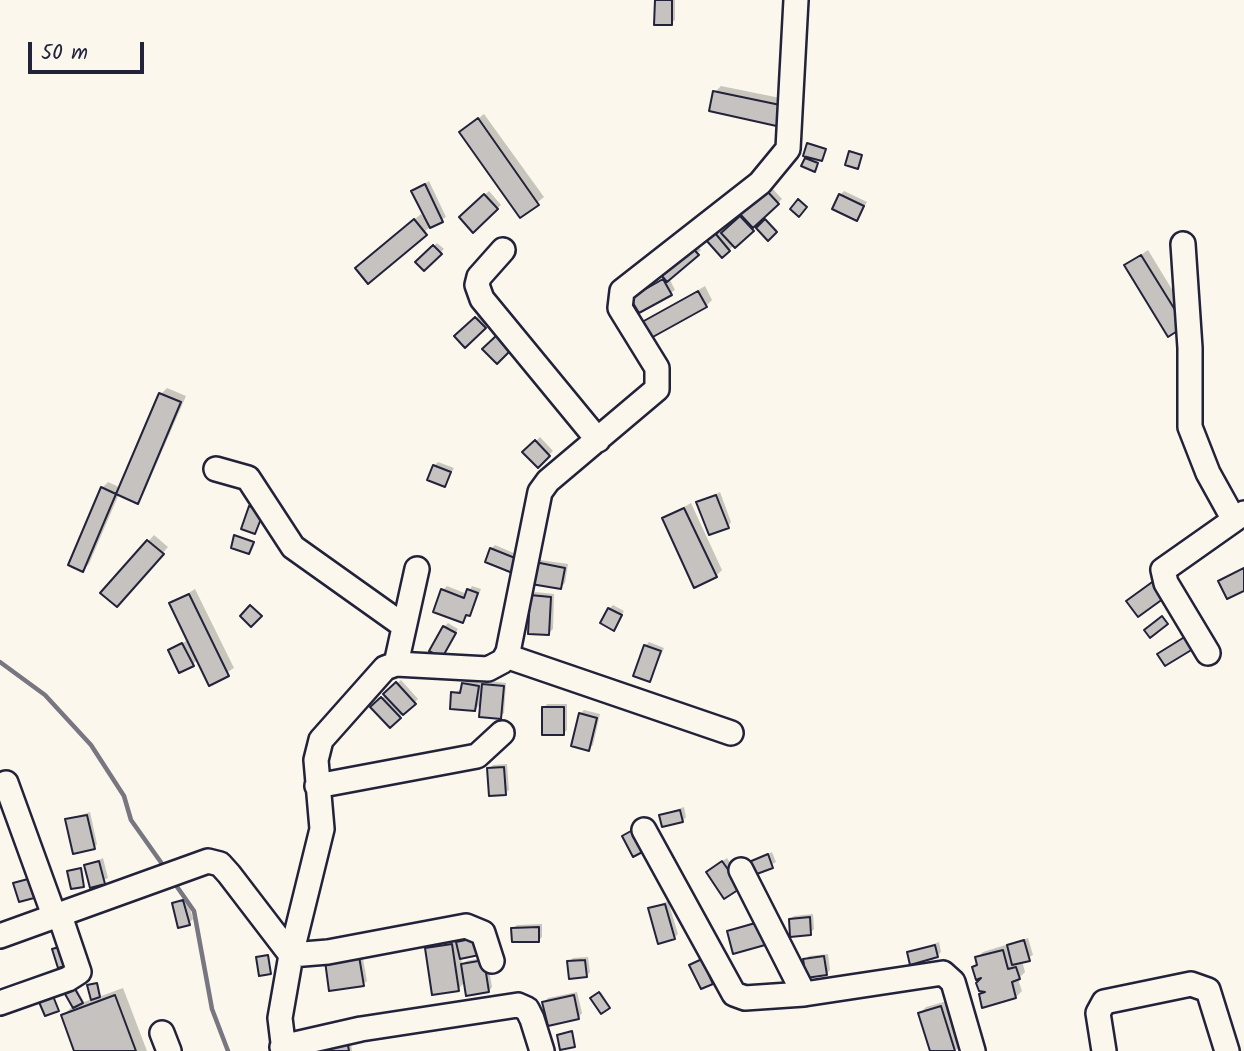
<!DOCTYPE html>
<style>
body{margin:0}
#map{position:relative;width:1244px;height:1051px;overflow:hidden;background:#fbf7ec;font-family:Kalam,sans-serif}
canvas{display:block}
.scale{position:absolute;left:28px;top:42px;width:116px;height:32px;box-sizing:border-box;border:4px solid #22223b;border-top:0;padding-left:9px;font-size:21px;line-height:24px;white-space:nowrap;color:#22223b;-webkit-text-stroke:5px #fbf7ec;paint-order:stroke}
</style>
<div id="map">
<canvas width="1244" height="1051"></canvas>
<div class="scale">50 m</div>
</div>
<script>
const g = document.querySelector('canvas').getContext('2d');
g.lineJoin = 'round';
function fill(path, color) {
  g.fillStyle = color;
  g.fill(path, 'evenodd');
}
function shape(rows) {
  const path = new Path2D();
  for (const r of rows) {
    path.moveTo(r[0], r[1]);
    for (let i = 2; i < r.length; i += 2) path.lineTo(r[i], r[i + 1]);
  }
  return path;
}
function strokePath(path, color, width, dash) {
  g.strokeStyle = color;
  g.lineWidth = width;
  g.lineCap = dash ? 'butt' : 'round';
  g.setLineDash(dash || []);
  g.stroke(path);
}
fill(shape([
 [656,0,675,0,675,20,671,23],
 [721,86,790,100,780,125,715,92],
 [484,114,544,197,521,216,461,132],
 [810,143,826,148,822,159,811,156,818,162,816,169,806,159],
 [429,181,446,217,431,226,368,282,363,262,421,214,426,220,413,191],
 [771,187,782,199,755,224,759,228,767,220,777,230,768,239,756,226,722,256,709,240,719,231,723,234],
 [489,191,501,205,473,230,461,217],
 [844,191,867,202,857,219,840,195],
 [693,241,701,250,669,278,675,290,639,311,632,298,665,277],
 [437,243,444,249,424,269,417,262],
 [1148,250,1190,319,1169,334,1126,265],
 [705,286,712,300,706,306,644,322],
 [480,314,488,323,465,346,456,336],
 [167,388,186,396,143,495,137,501,119,494,89,564,83,570,102,488,108,482,121,488,161,394],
 [540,437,553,451,538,466,525,452],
 [438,462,454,468,445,484,434,466],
 [720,492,731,522,728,526,698,503],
 [691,503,722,570,716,576,664,518],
 [154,535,168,547,123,599,103,593],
 [495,545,523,557,515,572,491,549],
 [540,560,568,564,565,583,561,587,536,563],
 [447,586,467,594,472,586,481,589,473,610,463,621,443,590],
 [195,589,234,668,210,683,198,659,193,664,170,650,188,640,171,604],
 [535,592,554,594,553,629,549,633,532,596],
 [613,605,624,611,614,629,609,609],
 [448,623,458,629,445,652,444,627],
 [649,642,664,648,650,680,645,646],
 [401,680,418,699,390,726,373,707],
 [467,680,482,683,481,687,487,681,506,683,504,713,500,717,482,702,475,710,453,693,462,689],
 [547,704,567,704,567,730,563,734,544,708],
 [584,710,600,714,593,745,589,749,580,714],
 [507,764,509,790,505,793,489,769,493,765],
 [684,807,686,817,683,821,661,815],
 [90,812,97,844,94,848,67,820],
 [772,852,776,862,755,873,751,863],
 [103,858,108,878,91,885,86,866],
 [727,858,743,883,712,868],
 [32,876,37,892,33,896,15,884],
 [187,897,193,919,189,923,174,904],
 [668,901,678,934,674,938,650,909],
 [813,914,814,929,810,933,790,919,794,916],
 [762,919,768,940,764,944,729,931],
 [542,924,542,937,538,941,513,928,517,925],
 [483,934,461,957,462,965,466,961,487,957,492,987,489,991,465,982,458,989,426,948,433,942,458,938,458,942],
 [1028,938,1033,955,1022,961,1025,972,1018,979,1022,991,1016,997,980,995,985,991,986,975,974,967,979,963,977,958,983,952],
 [939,942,941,952,937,956,909,953],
 [362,953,367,981,363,984,331,989],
 [828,954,830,970,826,974,805,960,809,956],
 [588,957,590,972,586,976,569,962,573,958],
 [706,957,716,978,702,987,691,966],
 [98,983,101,996,123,988,147,1051,76,1051,63,1015,73,1006,69,993,77,989,84,1002,92,999,90,985],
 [577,992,582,1013,579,1017,544,1002,548,998],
 [601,992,610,1006,602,1012,593,999],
 [947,1001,962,1049,932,1051,920,1013,926,1007],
 [350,1037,352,1051,316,1051]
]), '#0003');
strokePath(shape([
 [0,662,45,695,91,745,124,796,131,820,165,868],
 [173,881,194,911,212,1009,228,1051]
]), '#787681', 4.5);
const building = shape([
 [655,0,672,0,672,25,654,25,655,0],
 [713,91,785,106,781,127,709,111,713,91],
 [478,118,539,205,520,218,459,132,478,118],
 [807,143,826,149,822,161,803,156,807,143],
 [849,151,862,155,858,169,845,165,849,151],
 [805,158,818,163,815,172,801,166,805,158],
 [425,184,443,222,430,228,411,191,425,184],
 [766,190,779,204,753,228,740,214,766,190],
 [484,194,498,209,473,233,459,217,484,194],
 [839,194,864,206,857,221,832,209,839,194],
 [798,199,807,207,799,217,790,209,798,199],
 [740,216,754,231,735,248,721,233,740,216],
 [414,219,427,235,368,284,355,268,414,219],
 [765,219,777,232,768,241,756,228,765,219],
 [715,233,730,251,722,258,706,240,715,233],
 [688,243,699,255,667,282,657,270,688,243],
 [433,245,442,254,424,271,415,262,433,245],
 [1141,255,1185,326,1168,337,1124,265,1141,255],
 [663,279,672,295,639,313,630,298,663,279],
 [698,291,707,307,651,338,642,322,698,291],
 [475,317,486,328,465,348,454,336,475,317],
 [497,335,511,350,497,364,482,349,497,335],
 [159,393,181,402,138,504,116,494,159,393],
 [535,440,550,456,538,468,522,452,535,440],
 [433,465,451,472,445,487,427,480,433,465],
 [101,487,116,494,83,572,68,565,101,487],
 [716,495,729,528,709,535,696,502,716,495],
 [249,506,264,511,255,534,241,529,249,506],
 [684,508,717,577,694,588,662,518,684,508],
 [234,535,254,542,249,554,231,548,234,535],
 [147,540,164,554,117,607,100,593,147,540],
 [490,548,520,560,515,574,485,562,490,548],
 [535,562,565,568,561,589,531,584,535,562],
 [1244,568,1244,591,1227,599,1218,581,1244,568],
 [1155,580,1167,596,1138,617,1126,601,1155,580],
 [441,589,464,598,467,589,478,593,470,616,466,615,463,623,433,612,441,589],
 [189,594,229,676,209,686,169,603,189,594],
 [530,595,551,597,549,635,528,634,530,595],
 [250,605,262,616,251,627,240,616,250,605],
 [608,608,622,615,614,631,600,623,608,608],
 [1162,616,1168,624,1150,638,1144,630,1162,616],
 [443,626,456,633,442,658,429,651,443,626],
 [1191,633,1198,646,1165,666,1157,654,1191,633],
 [182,643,194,666,179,673,168,650,182,643],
 [644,645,661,651,650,682,633,676,644,645],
 [396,682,416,704,403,715,383,694,396,682],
 [462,683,479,686,475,711,450,709,451,692,460,693,462,683],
 [482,684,504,686,501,719,479,717,482,684],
 [381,697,401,718,390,728,370,707,381,697],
 [542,707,564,707,564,735,542,735,542,707],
 [579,713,597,718,589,751,571,746,579,713],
 [504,767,506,795,489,796,487,768,504,767],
 [680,810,683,822,662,827,659,815,680,810],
 [87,815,95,849,73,854,65,819,87,815],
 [638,827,650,848,633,857,622,836,638,827],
 [768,854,773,868,754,875,749,862,768,854],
 [99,861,105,884,90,888,84,865,99,861],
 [722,861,741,888,724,899,706,872,722,861],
 [81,868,84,887,71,889,67,871,81,868],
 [28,879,34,898,19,902,13,883,28,879],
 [183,900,190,925,178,928,172,903,183,900],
 [665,904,675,939,658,944,648,908,665,904],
 [810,917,811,935,790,937,789,919,810,917],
 [759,922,765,945,733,954,727,931,759,922],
 [539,927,539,942,512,942,511,928,539,927],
 [480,937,484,954,460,959,456,942,480,937],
 [1024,940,1030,961,1012,965,1007,945,1024,940],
 [452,944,459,991,432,995,425,948,452,944],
 [66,945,72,964,58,968,52,949,66,945],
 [935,945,938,957,910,965,907,952,935,945],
 [1003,950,1008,969,1016,967,1020,979,1012,982,1016,998,982,1008,979,994,985,992,979,991,976,983,981,978,976,980,972,967,977,965,975,957,1003,950],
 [268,955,271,974,259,976,256,957,268,955],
 [359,956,364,986,329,991,325,961,359,956],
 [824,956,827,975,806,978,803,959,824,956],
 [702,959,713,984,701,989,689,965,702,959],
 [484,960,489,992,466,996,461,964,484,960],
 [585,960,587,977,569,979,567,961,585,960],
 [97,983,100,997,91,1000,87,985,97,983],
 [75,989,83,1003,73,1008,65,994,75,989],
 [599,992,610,1008,601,1014,590,998,599,992],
 [115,995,136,1051,74,1051,61,1015,115,995],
 [574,995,579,1019,548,1026,542,1002,574,995],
 [53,996,59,1011,45,1016,39,1002,53,996],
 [941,1006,955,1051,930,1051,918,1013,941,1006],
 [572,1031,575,1047,560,1050,557,1035,572,1031],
 [347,1040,349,1051,314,1051,347,1040]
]);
fill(building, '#c6c2c0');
strokePath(building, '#22223b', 2);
const minor = shape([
 [1183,244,1190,348,1190,427,1208,473,1234,520],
 [503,250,479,277,477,285,482,299,598,440],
 [216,469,248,478,293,547,404,626],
 [1208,653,1166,583,1163,570,1244,513],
 [506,656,731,733],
 [396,664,417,569],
 [6,783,55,918],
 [317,786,477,756,502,733],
 [644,830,734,994,745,998,804,994,943,973,953,982,973,1051],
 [741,870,804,994],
 [0,936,208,861,220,864,229,874,291,955,328,952,466,926,483,933,492,961],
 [0,1003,68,979,79,972,60,916],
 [162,1033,169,1051],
 [282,1047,361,1029,518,1005,527,1009,532,1019,542,1051],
 [284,1051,280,1018,291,955,322,829,316,760,321,740,385,668,396,664,488,669,503,661,508,652,540,492,548,481,657,389,657,368,620,308,622,291,760,183,788,149,796,0],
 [1104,1051,1098,1013,1104,1002,1191,984,1208,990,1227,1051]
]);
strokePath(minor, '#22223b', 28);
strokePath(minor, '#fbf7ec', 23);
</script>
